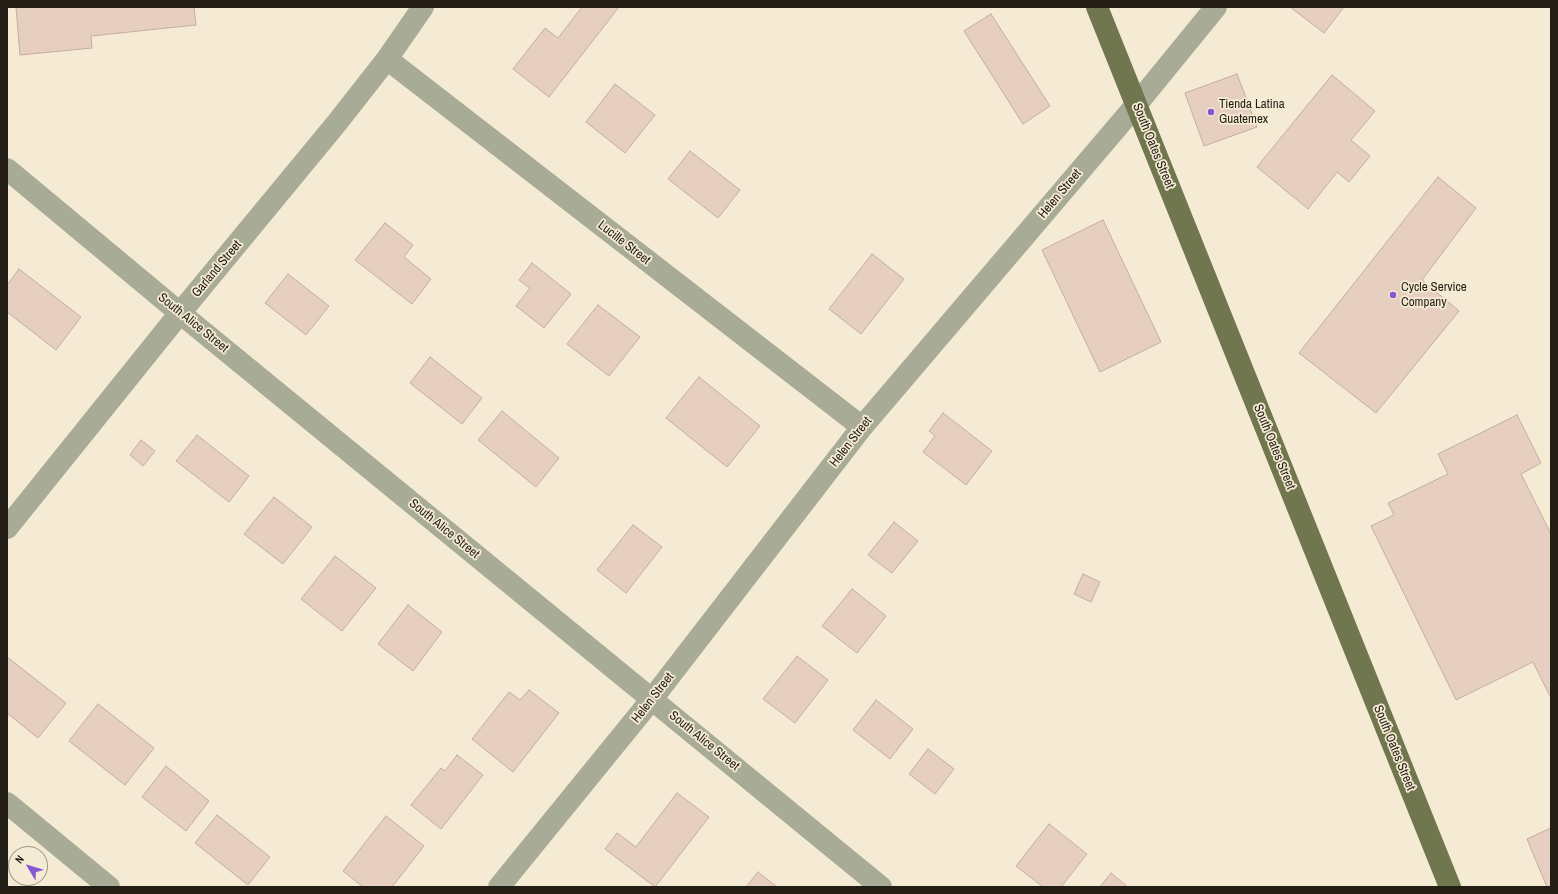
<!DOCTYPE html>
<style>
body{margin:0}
#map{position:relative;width:1558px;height:894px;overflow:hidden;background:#f5ead3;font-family:"Archivo Narrow",sans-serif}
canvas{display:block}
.frame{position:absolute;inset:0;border:8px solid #221e15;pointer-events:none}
.north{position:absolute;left:8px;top:846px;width:40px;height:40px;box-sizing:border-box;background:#f5ead3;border:1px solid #a19887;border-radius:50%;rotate:308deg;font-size:11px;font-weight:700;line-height:16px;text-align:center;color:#221e15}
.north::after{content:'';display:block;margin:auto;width:14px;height:18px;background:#8458d2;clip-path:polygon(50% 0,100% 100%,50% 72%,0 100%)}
</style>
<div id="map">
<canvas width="1558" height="894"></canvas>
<div class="frame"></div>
<div class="north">N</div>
</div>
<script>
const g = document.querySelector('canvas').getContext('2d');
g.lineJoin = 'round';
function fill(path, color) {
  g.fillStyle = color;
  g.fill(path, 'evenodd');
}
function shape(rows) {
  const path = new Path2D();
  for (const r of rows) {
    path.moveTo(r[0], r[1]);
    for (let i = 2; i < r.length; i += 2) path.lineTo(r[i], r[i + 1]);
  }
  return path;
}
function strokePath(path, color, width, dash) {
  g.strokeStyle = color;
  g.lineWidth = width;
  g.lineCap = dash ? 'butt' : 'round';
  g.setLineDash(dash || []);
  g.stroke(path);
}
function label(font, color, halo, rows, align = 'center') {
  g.font = font + ' "Archivo Narrow",sans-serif';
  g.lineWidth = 3.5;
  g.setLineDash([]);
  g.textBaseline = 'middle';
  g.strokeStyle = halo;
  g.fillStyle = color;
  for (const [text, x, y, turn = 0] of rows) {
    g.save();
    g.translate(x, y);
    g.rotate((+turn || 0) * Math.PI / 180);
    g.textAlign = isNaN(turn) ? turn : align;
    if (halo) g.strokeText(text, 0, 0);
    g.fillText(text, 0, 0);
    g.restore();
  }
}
const building = shape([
 [16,7,194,7,196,25,91,36,92,48,20,55,16,7],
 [582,7,619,7,549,97,513,69,545,28,558,38,582,7],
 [1290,7,1344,7,1324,33,1290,7],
 [991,14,1050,106,1023,124,964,31,991,14],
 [1237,74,1257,127,1204,146,1185,93,1237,74],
 [1332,75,1375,111,1351,140,1370,156,1349,182,1337,172,1308,209,1257,167,1332,75],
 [615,84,655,115,625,153,586,122,615,84],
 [690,151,740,190,718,218,668,179,690,151],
 [1438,177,1476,208,1422,280,1459,311,1376,413,1299,353,1438,177],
 [1103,220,1161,342,1100,372,1042,250,1103,220],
 [385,223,413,245,404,257,431,279,412,304,355,260,385,223],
 [872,254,904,279,861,334,829,309,872,254],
 [532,263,571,294,544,328,516,306,530,288,519,280,532,263],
 [19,269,81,317,56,350,7,312,7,285,19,269],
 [288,274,329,306,306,335,265,303,288,274],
 [598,305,640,337,609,376,567,344,598,305],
 [430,357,482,398,462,424,410,383,430,357],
 [699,377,760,426,727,467,666,418,699,377],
 [502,411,559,458,536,487,478,440,502,411],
 [943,413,992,451,966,485,923,452,935,436,929,431,943,413],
 [1517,415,1541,463,1521,474,1551,534,1551,698,1533,662,1456,700,1371,526,1394,515,1388,503,1448,474,1438,454,1517,415],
 [197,435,249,476,229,502,176,461,197,435],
 [141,440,155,451,143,466,130,455,141,440],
 [274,497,312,527,283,564,244,534,274,497],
 [894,522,918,541,892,573,868,555,894,522],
 [633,525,662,547,626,593,597,570,633,525],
 [335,556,376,588,342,631,301,599,335,556],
 [1083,574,1100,582,1091,602,1074,594,1083,574],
 [852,589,886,616,857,653,822,626,852,589],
 [408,605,442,632,413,671,378,644,408,605],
 [797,656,828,680,795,723,763,699,797,656],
 [7,657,66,703,38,738,7,713,7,657],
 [529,690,559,713,513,772,472,739,509,692,520,700,529,690],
 [876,700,913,729,890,759,853,730,876,700],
 [98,704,154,748,125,785,69,741,98,704],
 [928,749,954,769,935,794,909,774,928,749],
 [457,755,483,775,441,829,411,805,441,768,445,771,457,755],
 [166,766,209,801,186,831,142,797,166,766],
 [677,793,709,817,655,887,605,849,617,833,636,847,677,793],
 [217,815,270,857,248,885,195,843,217,815],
 [386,816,424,846,392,887,363,887,343,871,386,816],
 [1049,824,1087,854,1061,887,1043,887,1016,866,1049,824],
 [1551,828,1551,887,1547,887,1527,839,1551,828],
 [758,872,777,887,746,887,758,872],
 [1111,873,1128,887,1100,887,1111,873]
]);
fill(building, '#e6cfc0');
strokePath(building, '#c3ad9e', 1);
strokePath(shape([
 [387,59,862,427],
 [7,169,180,313,881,887],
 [7,528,180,313,336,124,387,59,423,7],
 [7,803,109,887],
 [499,887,652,699,862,427,1136,105,1216,7]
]), '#a8ac96', 22);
strokePath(shape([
 [1097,7,1450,887]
]), '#70764e', 22);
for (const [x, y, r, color] of [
 [1211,112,4,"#8458d2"],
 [1393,295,4,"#8458d2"]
]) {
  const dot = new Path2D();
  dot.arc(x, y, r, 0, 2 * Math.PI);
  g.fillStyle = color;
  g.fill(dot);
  strokePath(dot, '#f5ead3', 1.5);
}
label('13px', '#221e15', '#f5ead3', [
 ["Tienda Latina",1219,105],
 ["Guatemex",1219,120],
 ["Cycle Service",1401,288],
 ["Company",1401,303]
], 'left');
label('13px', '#221e15', '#f5ead3', [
 ["South Oates Street",1153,146,68],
 ["Helen Street",1060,194,-50],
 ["Lucille Street",624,243,38],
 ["Garland Street",217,269,-50],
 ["South Alice Street",193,323,39],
 ["Helen Street",851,442,-52],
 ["South Oates Street",1274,447,68],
 ["South Alice Street",444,529,39],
 ["Helen Street",653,698,-52],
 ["South Alice Street",704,741,39],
 ["South Oates Street",1394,748,68]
]);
</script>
